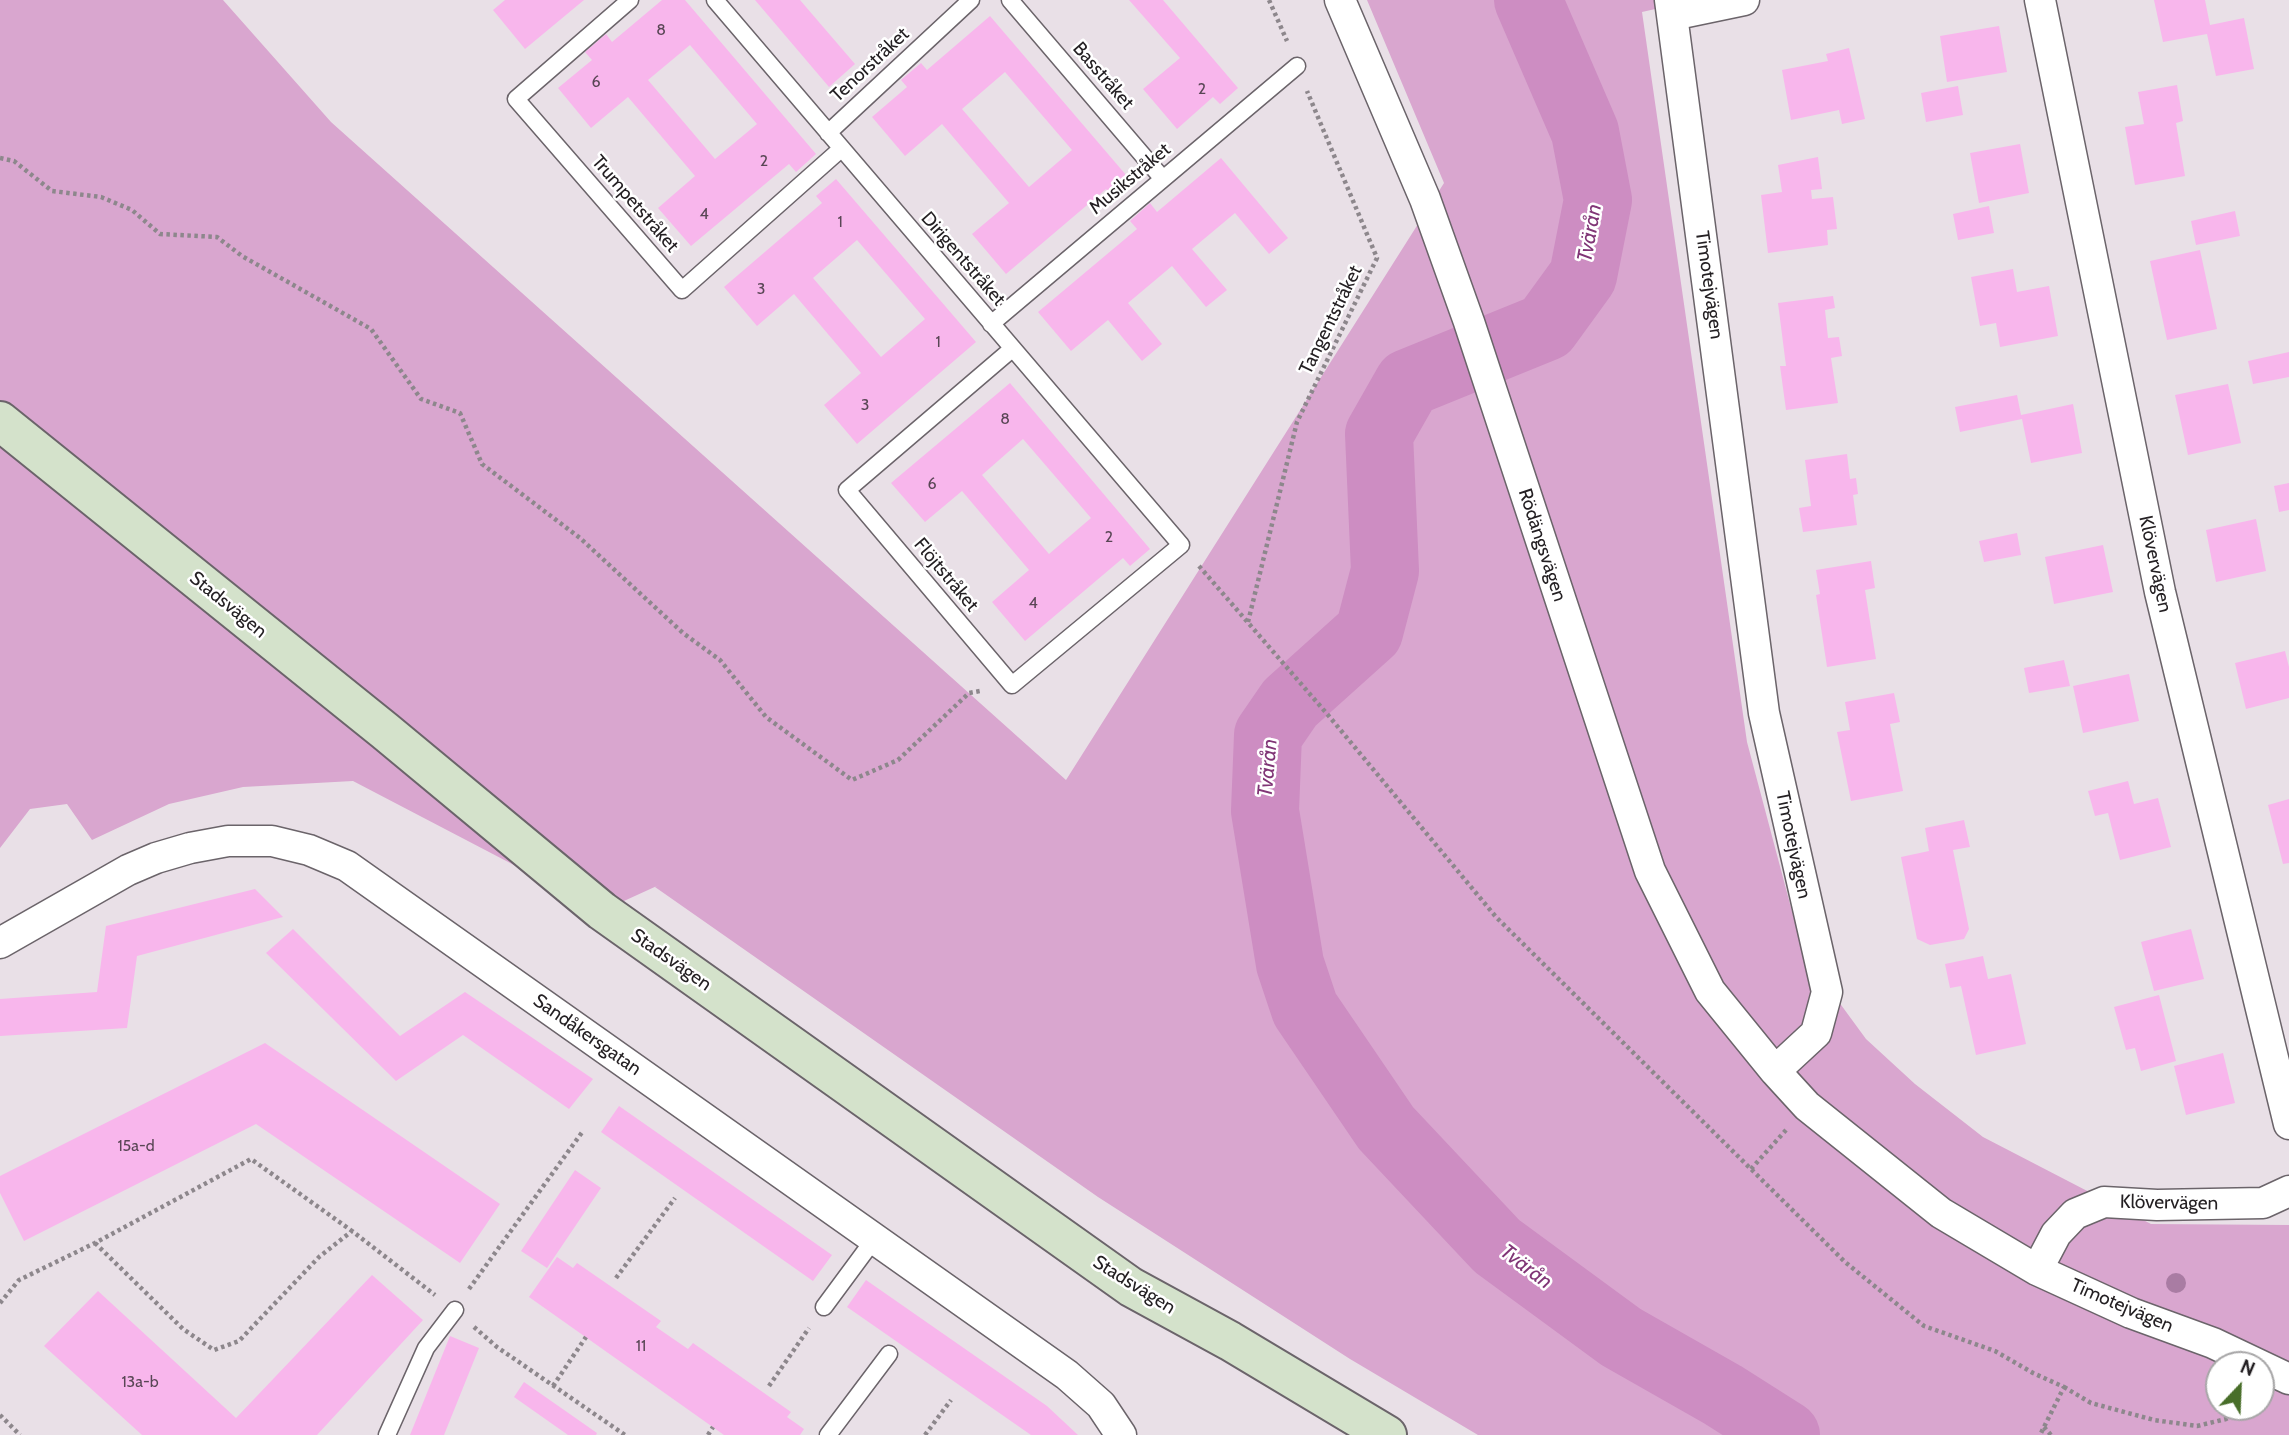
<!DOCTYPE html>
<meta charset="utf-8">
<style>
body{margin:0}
#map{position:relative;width:2289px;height:1435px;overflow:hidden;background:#e9e0e7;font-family:Cabin,sans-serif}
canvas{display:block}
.north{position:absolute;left:2205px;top:1351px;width:70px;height:70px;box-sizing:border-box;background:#fff;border:2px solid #a7a6a7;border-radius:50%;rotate:23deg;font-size:19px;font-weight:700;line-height:28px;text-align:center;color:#242023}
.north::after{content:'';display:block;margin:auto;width:24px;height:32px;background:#486e29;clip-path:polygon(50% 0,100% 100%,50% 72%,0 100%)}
</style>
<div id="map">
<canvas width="2289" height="1435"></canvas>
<div class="north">N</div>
</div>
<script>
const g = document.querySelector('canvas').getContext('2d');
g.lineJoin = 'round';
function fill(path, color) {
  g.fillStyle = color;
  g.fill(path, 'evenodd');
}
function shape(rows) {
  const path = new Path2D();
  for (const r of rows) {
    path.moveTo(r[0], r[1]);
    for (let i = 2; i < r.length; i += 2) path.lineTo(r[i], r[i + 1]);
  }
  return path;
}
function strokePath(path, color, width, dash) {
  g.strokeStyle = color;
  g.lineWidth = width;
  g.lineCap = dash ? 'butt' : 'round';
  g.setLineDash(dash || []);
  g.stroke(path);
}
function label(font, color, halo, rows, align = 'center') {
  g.font = font + ' Cabin,sans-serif';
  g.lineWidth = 5;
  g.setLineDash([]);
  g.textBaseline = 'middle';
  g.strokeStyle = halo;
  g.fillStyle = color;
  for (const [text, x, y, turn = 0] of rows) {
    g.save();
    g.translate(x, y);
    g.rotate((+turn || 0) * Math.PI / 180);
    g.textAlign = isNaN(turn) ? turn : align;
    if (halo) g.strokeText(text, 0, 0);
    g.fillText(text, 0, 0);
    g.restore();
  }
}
fill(shape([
 [0,0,223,0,331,122,1066,780,1444,183,1367,0,1695,0,1642,12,1747,742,1803,953,1866,1039,1915,1084,1983,1137,2151,1224,2289,1225,2289,1435,1478,1435,1350,1359,1098,1197,655,887,659,885,602,911,353,781,243,787,169,804,92,840,67,804,30,809,0,848],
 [2219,1365,2261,1365,2261,1407,2219,1407]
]), '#d9a6cf');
strokePath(shape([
 [1528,0,1585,132,1598,200,1583,276,1546,327,1408,383,1379,434,1385,571,1369,632,1290,703,1268,735,1265,811,1290,964,1305,1009,1386,1128,1497,1246,1621,1337,1723,1395,1786,1435]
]), '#cd8dc2', 68);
fill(shape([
 [505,0,584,0,525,49,493,10],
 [662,0,685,0,816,154,796,172,789,164,691,246,658,208,695,176,628,97,591,128,558,88,592,60,585,52,606,34,612,42],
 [690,45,757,124,715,159,648,80],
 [755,0,800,0,855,64,829,87],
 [1129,0,1163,0,1238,88,1220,104,1213,97,1177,129,1143,89,1180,58],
 [2154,0,2205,0,2210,25,2244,18,2254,69,2216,76,2207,34,2163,42],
 [990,16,1132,182,1113,198,1106,189,1006,274,972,234,1009,203,942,124,905,156,872,117,907,87,901,80,921,63,927,70],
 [1005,72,1072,150,1029,187,962,109],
 [1999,26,2007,72,1947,82,1940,36],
 [1849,48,1865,119,1842,124,1839,110,1791,120,1782,70,1828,61,1826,54],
 [2177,85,2183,121,2176,123,2185,176,2135,185,2125,127,2144,124,2138,92],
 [1958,86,1963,115,1926,122,1921,93],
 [2020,144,2029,193,1979,203,1970,153],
 [1818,157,1822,189,1811,190,1812,199,1833,197,1837,229,1827,230,1828,245,1768,253,1761,195,1782,192,1778,165],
 [1221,158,1288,238,1269,254,1235,213,1192,249,1227,290,1206,307,1172,266,1128,303,1162,344,1142,361,1108,320,1071,351,1038,312,1137,229,1130,221,1150,203,1157,212],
 [836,179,976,342,857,444,824,405,861,373,794,294,757,326,724,287,822,203,816,196],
 [857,240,925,319,881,357,813,278],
 [1989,206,1994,233,1958,240,1953,214],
 [2235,211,2240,236,2196,245,2191,221],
 [2200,250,2217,329,2167,340,2150,261],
 [2013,269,2017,292,2049,286,2058,336,2000,347,1996,323,1980,326,1971,277],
 [1833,296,1835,308,1825,310,1828,338,1839,337,1842,356,1831,358,1838,403,1786,410,1780,366,1786,366,1778,303],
 [2289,352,2289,377,2253,384,2248,361],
 [1010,383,1150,549,1130,566,1123,558,1025,641,992,602,1029,570,962,491,925,522,891,483],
 [1023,439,1091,518,1049,554,982,475],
 [2228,384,2241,443,2188,455,2175,395],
 [2017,395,2021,415,2073,404,2082,453,2031,463,2022,419,1960,432,1955,407],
 [1847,454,1850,479,1856,478,1858,494,1853,495,1857,525,1803,532,1799,508,1811,506,1805,460],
 [2289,483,2289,510,2279,512,2274,486],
 [2256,519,2266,571,2216,582,2206,530],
 [2017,533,2021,555,1984,562,1979,541],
 [2103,545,2113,592,2054,604,2045,557],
 [1871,561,1875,588,1865,590,1876,659,1827,667,1816,595,1820,594,1816,570],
 [2285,651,2289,667,2289,698,2246,709,2235,663],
 [2064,660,2070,686,2029,693,2024,668],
 [2129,674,2139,721,2083,733,2073,686],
 [1894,693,1900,722,1890,724,1903,791,1851,801,1837,732,1850,730,1845,702],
 [2128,781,2134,804,2158,798,2171,847,2120,860,2108,813,2095,816,2088,791],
 [2289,799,2289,863,2283,864,2268,805],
 [1964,820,1970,847,1953,850,1969,929,1964,939,1930,945,1917,939,1901,857,1929,851,1925,828],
 [255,889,283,917,137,956,127,1028,0,1036,0,999,97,992,106,926],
 [293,929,400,1036,465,992,593,1079,569,1109,463,1035,396,1081,266,953],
 [2191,929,2204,979,2154,991,2141,942],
 [1983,956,1988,979,2011,974,2026,1044,1976,1055,1961,986,1950,988,1945,964],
 [2159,995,2176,1061,2141,1071,2135,1048,2126,1050,2114,1007],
 [265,1043,500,1204,460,1263,256,1124,24,1241,0,1193,0,1176],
 [2223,1053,2235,1103,2186,1115,2174,1066],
 [619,1106,832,1255,813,1281,601,1132],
 [575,1170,601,1188,547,1268,521,1251],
 [557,1257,573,1268,577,1263,661,1321,656,1327,688,1349,693,1343,791,1412,787,1417,804,1429,800,1435,724,1435,529,1297],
 [372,1275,423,1320,317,1435,142,1435,44,1346,98,1291,236,1418],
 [866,1280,1047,1406,1078,1435,1031,1435,847,1307],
 [450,1336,479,1348,444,1435,410,1435],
 [524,1382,597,1433,596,1435,568,1435,514,1397]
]), '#f8b6ec');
const lane = shape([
 [630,0,516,99,682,290,841,149],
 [715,0,1181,545,1012,685,847,490,1012,349],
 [1010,0,1163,179],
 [828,133,971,0],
 [991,324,1297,66],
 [824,1307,875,1238],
 [387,1435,426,1348,455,1310],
 [828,1435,889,1354]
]);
const street = shape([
 [1340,0,1425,199,1469,322,1650,871,1710,991,1775,1071,1807,1106,1941,1213,2037,1270,2131,1313,2213,1343,2289,1379],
 [1670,0,1764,713,1827,992,1816,1033,1775,1071],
 [2040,0,2160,592,2289,1124],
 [1672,15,1744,0],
 [0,943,128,870,156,858,190,848,228,841,272,841,309,850,347,866,1067,1375,1101,1405,1121,1435],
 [2037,1270,2056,1234,2075,1214,2104,1202,2157,1205,2263,1203,2289,1191]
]);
const secondary = shape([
 [0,421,385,731,602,911,1131,1287,1230,1341,1387,1435]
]);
strokePath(lane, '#6b646a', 19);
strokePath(street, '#6b646a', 33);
strokePath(secondary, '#6b646a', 42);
strokePath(shape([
 [1269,0,1287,41],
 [0,158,14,161,52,191,101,197,132,210,160,234,217,237,242,256,371,329,421,399,460,413,482,464,580,538,683,633,720,660,766,717,852,780,898,760,969,693,980,691],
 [1199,566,1328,715,1496,917,1845,1262,1924,1326,1995,1351,2033,1373,2064,1387,2040,1435],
 [1248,622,1297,422,1377,258,1307,91],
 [1751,1169,1786,1130],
 [95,1243,183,1329,214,1350,239,1341,319,1257,352,1231,435,1295],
 [616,1278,675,1198],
 [469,1289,583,1131],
 [0,1303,19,1280,95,1243,251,1159,352,1231],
 [474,1327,497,1347,625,1435],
 [553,1386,586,1337],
 [769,1386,809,1328],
 [2064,1387,2091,1403,2154,1420,2197,1426,2226,1419,2250,1407],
 [0,1415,20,1435],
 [2044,1427,2051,1435],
 [708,1435,713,1427],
 [925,1435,951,1400]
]), '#8d878c', 4.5, [3.5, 3.5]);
strokePath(lane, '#fff', 16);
strokePath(street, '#fff', 30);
strokePath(secondary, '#d4e2cb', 38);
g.fillStyle = '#a97ca3';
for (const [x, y] of [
 [2176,1283]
]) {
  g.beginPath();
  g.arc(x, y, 10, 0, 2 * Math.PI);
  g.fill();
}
label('16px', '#594655', null, [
 ["8",661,30],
 ["6",596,82],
 ["2",1202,89],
 ["2",764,161],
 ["4",704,214],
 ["1",840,222],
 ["3",761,289],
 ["1",938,342],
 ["3",865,405],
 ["8",1005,419],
 ["6",932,484],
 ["2",1109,537],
 ["4",1033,603],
 ["15a-d",136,1146],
 ["11",641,1346],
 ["13a-b",140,1382]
]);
label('19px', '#242023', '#fff', [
 ["Tenorstråket",870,65,-43],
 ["Basstråket",1103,76,49],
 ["Musikstråket",1130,179,-40],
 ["Trumpetstråket",635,204,49],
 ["Dirigentstråket",963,259,49],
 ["Timotejvägen",1709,285,82],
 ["Tangentstråket",1331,320,-64],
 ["Rödängsvägen",1542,545,72],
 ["Klövervägen",2155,564,78],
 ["Flöjtstråket",946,575,50],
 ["Stadsvägen",228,605,39],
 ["Timotejvägen",1793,845,78],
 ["Stadsvägen",671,960,35],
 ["Sandåkersgatan",587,1035,35],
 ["Klövervägen",2169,1203,1],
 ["Stadsvägen",1134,1285,32],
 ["Timotejvägen",2122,1306,23]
]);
label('italic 21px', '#803576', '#fff', [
 ["Tvärån",1590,233,-80],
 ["Tvärån",1268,768,-85],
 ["Tvärån",1526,1267,37]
]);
</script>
